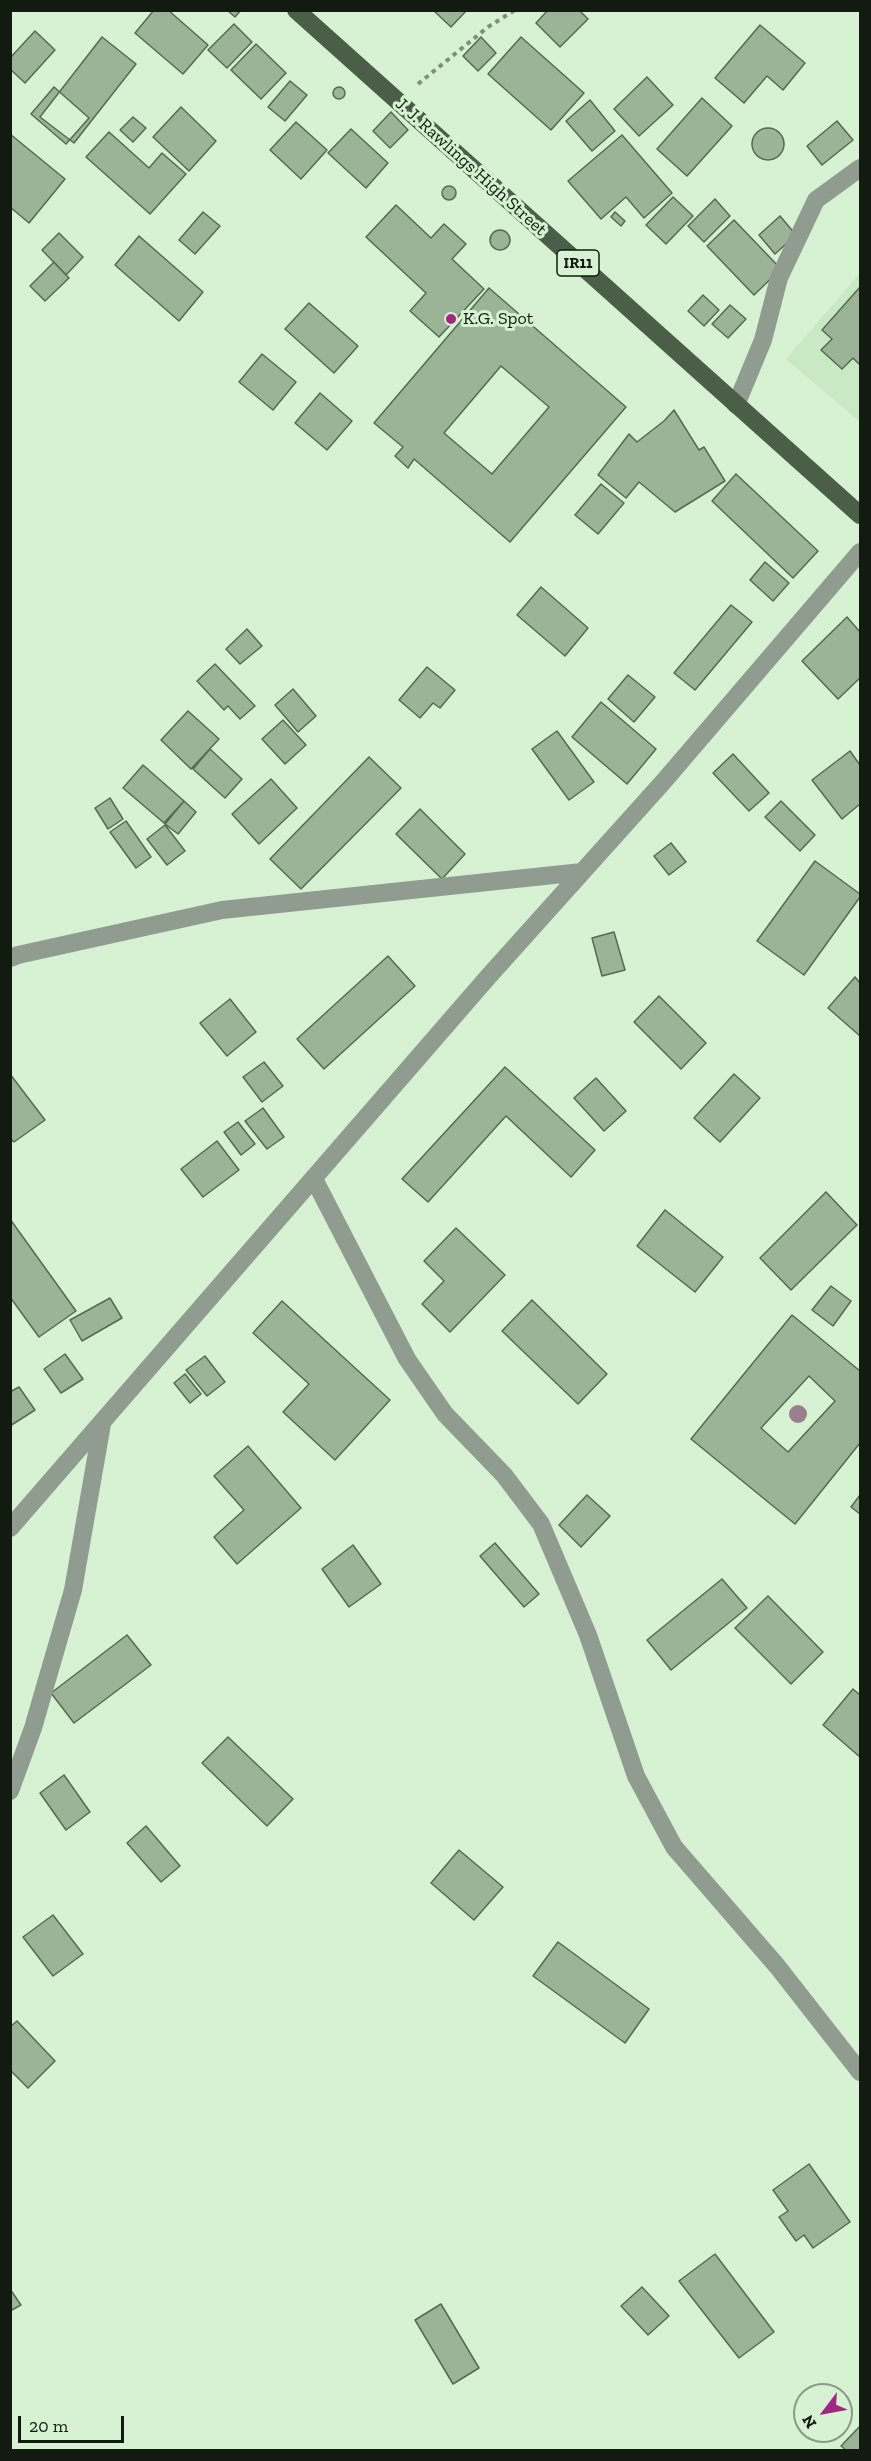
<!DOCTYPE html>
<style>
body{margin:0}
#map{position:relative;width:871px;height:2461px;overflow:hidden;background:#d7f1d3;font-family:"Zilla Slab",serif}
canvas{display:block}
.frame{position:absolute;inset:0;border:12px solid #121b10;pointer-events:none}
.north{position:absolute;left:793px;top:2383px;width:60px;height:60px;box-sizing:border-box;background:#d7f1d3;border:2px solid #889b85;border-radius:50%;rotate:238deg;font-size:16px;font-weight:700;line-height:24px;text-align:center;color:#121b10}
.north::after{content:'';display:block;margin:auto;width:21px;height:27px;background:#a02881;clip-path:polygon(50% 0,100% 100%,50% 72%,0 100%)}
.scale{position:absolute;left:18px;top:2416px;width:106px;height:27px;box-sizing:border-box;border:3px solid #121b10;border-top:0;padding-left:8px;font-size:18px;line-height:21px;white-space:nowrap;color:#121b10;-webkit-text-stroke:4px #d7f1d3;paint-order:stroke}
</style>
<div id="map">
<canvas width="871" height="2461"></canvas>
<div class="frame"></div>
<div class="north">N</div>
<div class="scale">20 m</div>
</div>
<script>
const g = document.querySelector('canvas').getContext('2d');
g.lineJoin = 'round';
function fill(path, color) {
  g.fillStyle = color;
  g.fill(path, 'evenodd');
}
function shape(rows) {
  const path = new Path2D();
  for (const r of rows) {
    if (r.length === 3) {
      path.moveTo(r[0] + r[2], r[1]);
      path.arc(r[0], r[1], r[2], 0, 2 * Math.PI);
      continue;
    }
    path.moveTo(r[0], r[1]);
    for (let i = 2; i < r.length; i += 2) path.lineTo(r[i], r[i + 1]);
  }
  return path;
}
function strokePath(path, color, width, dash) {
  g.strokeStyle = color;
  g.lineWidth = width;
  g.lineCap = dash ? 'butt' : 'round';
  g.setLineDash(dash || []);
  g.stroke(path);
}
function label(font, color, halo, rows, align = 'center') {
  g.font = font + ' "Zilla Slab",serif';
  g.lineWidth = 6;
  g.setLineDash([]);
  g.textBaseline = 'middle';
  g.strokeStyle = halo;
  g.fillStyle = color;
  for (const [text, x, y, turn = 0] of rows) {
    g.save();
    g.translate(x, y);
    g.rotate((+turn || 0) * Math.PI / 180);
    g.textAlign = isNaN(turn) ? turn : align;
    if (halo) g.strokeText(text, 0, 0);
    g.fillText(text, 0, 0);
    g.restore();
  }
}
fill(shape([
 [860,273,860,422,786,359]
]), '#c9e8c4');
const building = shape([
 [154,10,168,10,208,45,183,74,135,33,154,10],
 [227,10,241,10,235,17,227,10],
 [433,10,467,10,451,27,433,10],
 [548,10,579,10,588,19,560,47,536,23,548,10],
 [234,24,252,42,227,68,208,50,234,24],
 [760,25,805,63,783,90,767,76,744,103,715,78,760,25],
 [35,31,55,50,25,83,10,69,10,58,35,31],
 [102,37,136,64,74,143,40,117,102,37],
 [481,37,496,53,478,71,463,56,481,37],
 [521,37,584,93,551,130,488,74,521,37],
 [256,44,286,73,261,99,231,70,256,44],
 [647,77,673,105,639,136,614,109,647,77],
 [290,81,307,95,285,121,268,107,290,81],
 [339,93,6],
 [54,87,89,118,66,144,31,114,54,87],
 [702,98,732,126,687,176,657,149,702,98],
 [590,100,615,131,592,151,566,121,590,100],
 [181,107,216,141,189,171,153,137,181,107],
 [391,112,408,130,390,148,373,131,391,112],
 [133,117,146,128,133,142,120,130,133,117],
 [837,121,853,140,822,165,807,146,837,121],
 [296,122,327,150,301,179,270,150,296,122],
 [768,144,16],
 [351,129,388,163,366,188,328,153,351,129],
 [109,132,149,168,162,153,186,174,150,214,86,157,109,132],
 [10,134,65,179,29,223,10,207,10,134],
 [622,135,672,193,644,218,626,197,601,219,568,181,622,135],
 [449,193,7],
 [673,197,693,216,666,244,646,225,673,197],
 [715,199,730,216,704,242,688,226,715,199],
 [396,205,431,238,444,224,466,244,452,259,484,289,439,337,410,311,426,293,366,237,396,205],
 [203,212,220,226,195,254,179,240,203,212],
 [615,212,625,221,621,226,611,217,615,212],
 [780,216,796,235,775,254,759,235,780,216],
 [734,220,781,269,754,295,707,246,734,220],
 [500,240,10],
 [59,233,83,257,66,275,42,250,59,233],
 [139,236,203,292,179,321,115,265,139,236],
 [54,262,69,278,45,301,30,286,54,262],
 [860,287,860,365,853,358,842,369,821,350,832,339,822,330,860,287],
 [489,288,626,407,510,542,414,459,408,468,395,456,403,447,374,423,489,288],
 [501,366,549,407,492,474,444,433,501,366],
 [703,295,719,310,704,326,688,311,703,295],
 [309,303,358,346,334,373,285,329,309,303],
 [730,305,746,319,728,338,712,324,730,305],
 [262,354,296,382,273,410,239,382,262,354],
 [320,393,352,421,327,450,295,423,320,393],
 [674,410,699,450,704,447,725,481,675,512,639,482,626,498,598,475,629,434,637,442,664,421,674,410],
 [736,474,818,551,793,578,712,501,736,474],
 [601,484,624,503,598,534,575,515,601,484],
 [765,562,789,583,773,601,750,580,765,562],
 [541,587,588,628,565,656,517,615,541,587],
 [731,605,752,622,695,690,674,673,731,605],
 [847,617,860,632,860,678,838,699,802,661,847,617],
 [247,629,262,646,240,664,226,649,247,629],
 [215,664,255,706,240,719,228,706,224,710,197,681,215,664],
 [427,667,455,690,440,708,433,703,420,718,399,700,427,667],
 [628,675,655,697,634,722,608,699,628,675],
 [293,689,316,716,298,732,275,705,293,689],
 [601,702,656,749,627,784,572,737,601,702],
 [188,711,219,739,191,769,161,740,188,711],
 [283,720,306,745,285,764,262,739,283,720],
 [557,731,594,782,569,800,532,749,557,731],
 [210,749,242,779,225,798,193,769,210,749],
 [850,751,860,765,860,804,842,819,812,780,850,751],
 [733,754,769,793,749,811,713,773,733,754],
 [369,757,401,788,301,889,270,859,369,757],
 [143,765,184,801,164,823,123,788,143,765],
 [271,779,297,808,259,844,232,814,271,779],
 [110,798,123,819,108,829,95,808,110,798],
 [184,801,196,812,178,834,165,824,184,801],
 [781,801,815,835,800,851,765,817,781,801],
 [420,809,465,854,442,879,396,834,420,809],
 [126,821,151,857,136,868,110,832,126,821],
 [165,825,185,851,167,865,147,839,165,825],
 [671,843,686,862,669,875,654,856,671,843],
 [815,861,860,894,860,897,804,975,757,941,815,861],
 [614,932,625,970,602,976,592,938,614,932],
 [388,956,415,986,324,1069,297,1039,388,956],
 [855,977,860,983,860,1036,828,1008,855,977],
 [659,996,706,1043,681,1069,634,1022,659,996],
 [230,999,256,1032,227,1056,200,1023,230,999],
 [264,1062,283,1086,262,1102,243,1077,264,1062],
 [505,1067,595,1150,571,1177,506,1116,428,1202,402,1179,505,1067],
 [10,1074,45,1120,14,1142,10,1138,10,1074],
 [734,1074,760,1098,720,1142,694,1118,734,1074],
 [596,1078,626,1111,604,1131,574,1098,596,1078],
 [263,1108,284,1137,267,1149,245,1121,263,1108],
 [238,1122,255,1144,241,1155,224,1132,238,1122],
 [217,1141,239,1170,203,1197,181,1169,217,1141],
 [826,1192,857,1225,791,1290,760,1258,826,1192],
 [665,1210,723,1257,695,1292,637,1246,665,1210],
 [10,1219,76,1311,39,1337,10,1297,10,1219],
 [456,1228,505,1275,450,1332,422,1304,444,1281,424,1261,456,1228],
 [831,1286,851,1301,833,1326,812,1310,831,1286],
 [110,1298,122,1318,82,1341,70,1320,110,1298],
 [532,1300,607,1374,578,1404,502,1331,532,1300],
 [282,1301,390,1400,335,1460,283,1412,309,1384,253,1333,282,1301],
 [792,1315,860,1371,860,1443,795,1524,691,1439,792,1315],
 [809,1376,835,1401,788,1452,761,1428,809,1376],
 [65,1354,83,1379,61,1393,44,1369,65,1354],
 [205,1356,225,1382,207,1396,186,1370,205,1356],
 [185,1374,201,1394,190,1403,174,1383,185,1374],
 [19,1387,35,1410,10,1426,10,1392,19,1387],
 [248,1446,301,1508,237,1564,214,1537,244,1510,214,1476,248,1446],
 [587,1495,610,1516,581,1547,559,1525,587,1495],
 [860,1495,860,1514,851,1507,860,1495],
 [495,1543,539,1594,524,1607,480,1556,495,1543],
 [353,1545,381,1584,349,1607,322,1569,353,1545],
 [722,1579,747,1608,671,1670,647,1640,722,1579],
 [768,1596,823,1652,791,1684,735,1628,768,1596],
 [127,1635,151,1665,74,1723,51,1693,127,1635],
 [853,1689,860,1695,860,1757,823,1725,853,1689],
 [228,1737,293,1799,267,1826,202,1763,228,1737],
 [64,1775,90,1812,66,1830,40,1793,64,1775],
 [146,1826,180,1866,161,1882,127,1843,146,1826],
 [459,1850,503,1887,474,1920,431,1883,459,1850],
 [53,1915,83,1954,53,1976,23,1937,53,1915],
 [558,1942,649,2009,625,2043,533,1976,558,1942],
 [17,2021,55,2061,28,2088,10,2070,10,2027,17,2021],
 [809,2164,850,2222,813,2248,804,2235,796,2241,779,2217,788,2211,773,2190,809,2164],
 [715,2254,774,2332,739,2358,679,2281,715,2254],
 [642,2287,669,2316,648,2335,621,2306,642,2287],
 [10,2289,21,2305,10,2311,10,2289],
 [441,2304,479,2368,453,2384,415,2320,441,2304],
 [860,2426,860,2450,846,2450,841,2446,860,2426]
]);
fill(building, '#9bb397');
strokePath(building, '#556b51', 1.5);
strokePath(shape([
 [418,84,488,27,515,10]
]), '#7e907b', 4, [4.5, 4.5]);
strokePath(shape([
 [736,405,763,340,779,278,816,200,860,168],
 [10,958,18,955,222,910,582,872],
 [314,1179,407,1359,445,1414,504,1475,541,1524,588,1635,636,1776,674,1847,777,1966,860,2072],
 [10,1528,488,977,664,781,860,552],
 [10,1791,33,1728,73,1590,102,1424]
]), '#919c90', 18);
strokePath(shape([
 [296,10,860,515]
]), '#4b5e48', 18);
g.fillStyle = '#98808c';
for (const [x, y] of [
 [798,1414]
]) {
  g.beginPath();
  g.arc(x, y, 9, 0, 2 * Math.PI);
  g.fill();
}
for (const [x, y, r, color] of [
 [451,319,6,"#a02881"]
]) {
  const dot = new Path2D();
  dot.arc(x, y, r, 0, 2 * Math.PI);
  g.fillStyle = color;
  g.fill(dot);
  strokePath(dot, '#d7f1d3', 2);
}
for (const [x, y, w] of [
 [578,263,42]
]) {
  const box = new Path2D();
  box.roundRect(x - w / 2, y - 13, w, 26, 4.5);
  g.fillStyle = '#d7f1d3';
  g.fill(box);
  strokePath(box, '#121b10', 1.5);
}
label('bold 16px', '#121b10', null, [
 ["IR11",578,263]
]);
label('18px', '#121b10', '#d7f1d3', [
 ["J. J. Rawlings High Street",471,167,42]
]);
label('18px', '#121b10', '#d7f1d3', [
 ["K.G. Spot",463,319]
], 'left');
</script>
